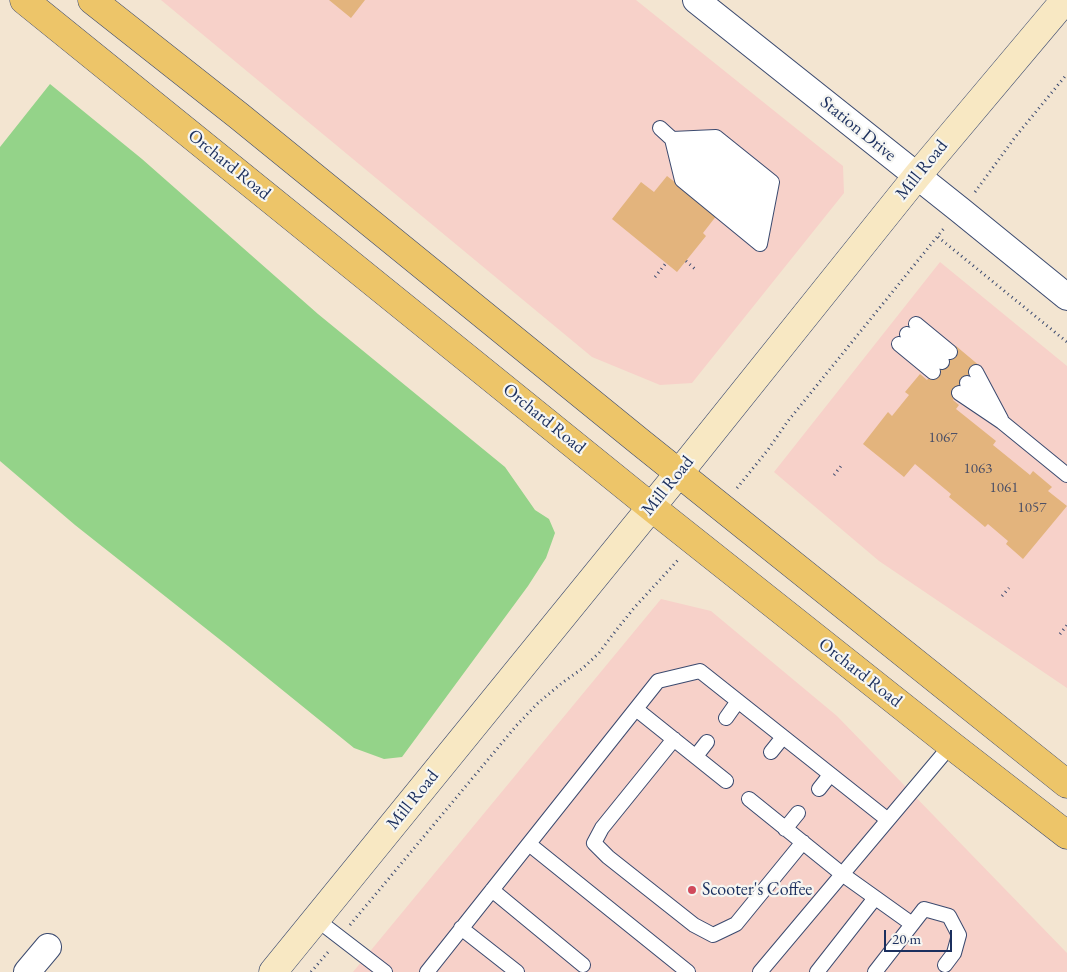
<!DOCTYPE html>
<style>
body{margin:0}
#map{position:relative;width:1067px;height:972px;overflow:hidden;background:#f3e5d1;font-family:"EB Garamond",serif}
canvas{display:block}
.scale{position:absolute;left:884px;top:930px;width:68px;height:22px;box-sizing:border-box;border:2px solid #1b2f5e;border-top:0;padding-left:6px;font-size:15px;line-height:18px;white-space:nowrap;color:#1b2f5e;-webkit-text-stroke:4px #f6f6f2;paint-order:stroke}
</style>
<div id="map">
<canvas width="1067" height="972"></canvas>
<div class="scale">20 m</div>
</div>
<script>
const g = document.querySelector('canvas').getContext('2d');
g.lineJoin = 'round';
function fill(path, color) {
  g.fillStyle = color;
  g.fill(path, 'evenodd');
}
function shape(rows) {
  const path = new Path2D();
  for (const r of rows) {
    path.moveTo(r[0], r[1]);
    for (let i = 2; i < r.length; i += 2) path.lineTo(r[i], r[i + 1]);
  }
  return path;
}
function strokePath(path, color, width, dash) {
  g.strokeStyle = color;
  g.lineWidth = width;
  g.lineCap = dash ? 'butt' : 'round';
  g.setLineDash(dash || []);
  g.stroke(path);
}
function label(font, color, halo, rows, align = 'center') {
  g.font = font + ' "EB Garamond",serif';
  g.lineWidth = 4.5;
  g.setLineDash([]);
  g.textBaseline = 'middle';
  g.strokeStyle = halo;
  g.fillStyle = color;
  for (const [text, x, y, turn = 0] of rows) {
    g.save();
    g.translate(x, y);
    g.rotate((+turn || 0) * Math.PI / 180);
    g.textAlign = isNaN(turn) ? turn : align;
    if (halo) g.strokeText(text, 0, 0);
    g.fillText(text, 0, 0);
    g.restore();
  }
}
fill(shape([
 [161,0,636,0,843,166,844,193,692,383,660,385,592,357],
 [940,262,1067,366,1067,688,879,561,774,472],
 [661,599,711,611,837,716,1067,953,1067,972,353,972]
]), '#f7d1c9');
fill(shape([
 [50,84,142,159,318,314,505,467,535,510,549,519,555,533,546,558,528,586,402,757,384,759,354,748,228,646,75,525,0,461,0,147]
]), '#94d389');
fill(shape([
 [329,0,365,0,351,18],
 [667,176,717,215,703,233,706,236,677,272,612,219,641,182,654,192],
 [956,346,981,367,953,400,959,405,956,409,996,441,993,445,1030,475,1033,471,1052,487,1048,491,1067,506,1023,559,1006,544,1008,541,988,524,985,527,978,521,949,497,951,494,915,464,904,477,863,444,888,412,892,416,909,395,905,392,920,374,927,380]
]), '#e3b47d');
const lane = shape([
 [660,128,672,139,716,137,772,182,760,244],
 [672,139,682,180,760,244],
 [692,143,709,146,765,191,763,205],
 [689,147,703,154,758,199,759,213],
 [681,148,696,163,751,208,759,240],
 [681,157,689,172,744,217,753,232],
 [916,324,950,352],
 [907,334,942,362],
 [899,344,933,372],
 [976,372,1001,419],
 [967,383,988,406],
 [959,393,1002,422,1067,475],
 [636,709,726,781],
 [726,718,738,701],
 [674,739,602,828,594,843,608,857,694,925,713,935,736,924,803,842],
 [771,752,783,737],
 [696,756,707,742],
 [819,789,830,775],
 [749,799,842,874,912,924],
 [785,829,798,813],
 [529,844,688,972],
 [492,890,583,965],
 [316,919,385,972],
 [461,928,517,972],
 [427,972,658,681,700,671,888,820],
 [760,972,951,745],
 [817,972,875,898],
 [875,972,924,909,949,916,959,935,954,953,945,965]
]);
const street = shape([
 [696,0,960,210,1067,297],
 [27,972,48,947]
]);
const secondary = shape([
 [273,972,679,473,917,176,1065,0]
]);
const primary = shape([
 [24,0,651,507,951,745,1067,835],
 [92,0,239,116,640,442,1067,784]
]);
strokePath(lane, '#3b4a6f', 16);
strokePath(street, '#3b4a6f', 28);
strokePath(secondary, '#3b4a6f', 29);
strokePath(primary, '#3b4a6f', 29);
strokePath(shape([
 [975,192,1016,136,1067,74],
 [938,237,1067,342],
 [686,261,695,269],
 [655,277,666,263],
 [834,475,841,466],
 [737,488,767,451,788,421,945,227],
 [1002,596,1009,588],
 [1060,634,1067,625],
 [350,925,516,726,538,703,562,683,583,668,599,653,614,633,634,608,679,559],
 [311,972,329,951]
]), '#3b4a6f', 3, [1, 4]);
strokePath(lane, '#fff', 14);
strokePath(street, '#fff', 26);
strokePath(secondary, '#f8e8c3', 28);
strokePath(primary, '#edc569', 28);
for (const [x, y, r, color] of [
 [692,890,5,"#d1495b"]
]) {
  const dot = new Path2D();
  dot.arc(x, y, r, 0, 2 * Math.PI);
  g.fillStyle = color;
  g.fill(dot);
  strokePath(dot, '#f6f6f2', 2);
}
label('15px', '#4d5066', null, [
 ["1067",943,438],
 ["1063",978,469],
 ["1061",1004,488],
 ["1057",1032,508]
]);
label('18px', '#1b2f5e', '#f6f6f2', [
 ["Station Drive",858,129,39],
 ["Orchard Road",229,165,39],
 ["Mill Road",922,170,-51],
 ["Orchard Road",544,419,39],
 ["Mill Road",668,486,-51],
 ["Orchard Road",860,673,38],
 ["Mill Road",413,800,-51]
]);
label('18px', '#1b2f5e', '#f6f6f2', [
 ["Scooter's Coffee",702,890]
], 'left');
</script>
